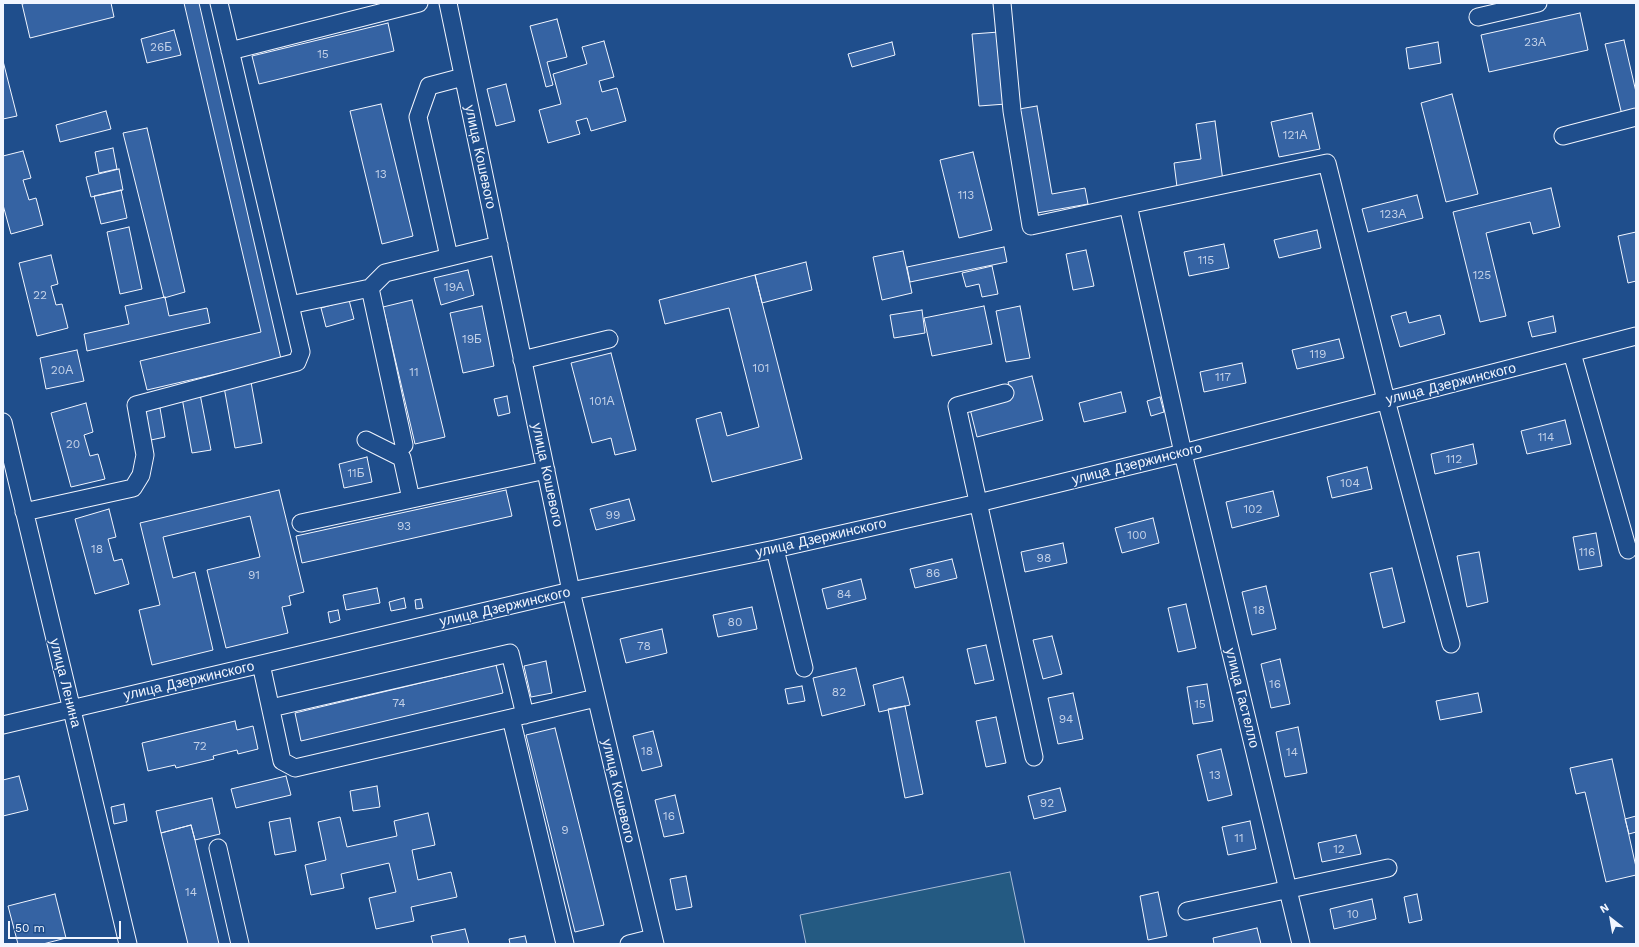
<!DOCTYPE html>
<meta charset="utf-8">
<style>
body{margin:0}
#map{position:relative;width:1639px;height:947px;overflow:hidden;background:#1f4e8c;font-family:"Work Sans",sans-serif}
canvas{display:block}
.frame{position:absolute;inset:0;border:4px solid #f2f6ff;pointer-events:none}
.north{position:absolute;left:1591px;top:899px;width:40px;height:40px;-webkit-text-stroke:3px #1f4e8c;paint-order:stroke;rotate:329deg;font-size:11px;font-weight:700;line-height:16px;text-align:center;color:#f2f6ff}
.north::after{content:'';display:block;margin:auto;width:14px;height:18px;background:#f2f6ff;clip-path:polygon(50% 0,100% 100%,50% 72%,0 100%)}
.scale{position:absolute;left:8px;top:921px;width:113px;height:18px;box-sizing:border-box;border:2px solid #f2f6ff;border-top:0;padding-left:5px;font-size:12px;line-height:14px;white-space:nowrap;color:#f2f6ff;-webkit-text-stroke:3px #1f4e8c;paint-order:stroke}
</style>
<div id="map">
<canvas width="1639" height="947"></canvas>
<div class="frame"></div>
<div class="north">N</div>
<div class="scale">50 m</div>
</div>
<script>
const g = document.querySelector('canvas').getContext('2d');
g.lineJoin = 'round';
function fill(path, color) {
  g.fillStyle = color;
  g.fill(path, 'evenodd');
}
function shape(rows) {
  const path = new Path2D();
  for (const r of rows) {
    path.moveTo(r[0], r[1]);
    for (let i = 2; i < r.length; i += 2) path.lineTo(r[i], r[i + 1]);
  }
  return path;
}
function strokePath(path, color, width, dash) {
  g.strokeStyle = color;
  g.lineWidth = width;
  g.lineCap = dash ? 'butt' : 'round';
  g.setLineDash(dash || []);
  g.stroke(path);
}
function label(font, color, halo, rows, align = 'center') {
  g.font = font + ' "Work Sans",sans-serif';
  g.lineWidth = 3;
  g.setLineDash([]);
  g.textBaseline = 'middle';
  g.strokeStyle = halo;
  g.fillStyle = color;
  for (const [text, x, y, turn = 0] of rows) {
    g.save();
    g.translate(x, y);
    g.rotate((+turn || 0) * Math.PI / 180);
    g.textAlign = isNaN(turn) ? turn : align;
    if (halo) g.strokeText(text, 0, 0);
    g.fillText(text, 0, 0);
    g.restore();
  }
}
const green = shape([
 [1010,872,1025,944,806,944,800,915,1010,872]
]);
fill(green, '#245a82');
strokePath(green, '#a8bbd7', 1);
const building = shape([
 [27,3,111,3,114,17,30,38,22,4,27,3],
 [184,3,199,3,281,359,147,390,140,361,261,332,184,3],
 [1580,13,1588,50,1489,72,1481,35,1580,13],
 [557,19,567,57,547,62,553,85,546,87,530,26,557,19],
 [388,23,394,51,259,84,252,56,388,23],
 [174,30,181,55,147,63,141,39,174,30],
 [999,32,1006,104,979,106,972,34,999,32],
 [1624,40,1636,92,1636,111,1622,115,1605,44,1624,40],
 [604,41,614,77,599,81,602,92,617,88,626,121,591,131,587,118,576,121,580,134,548,143,539,110,561,104,553,74,587,64,582,47,604,41],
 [892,42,895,55,852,67,848,54,892,42],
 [1438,42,1441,63,1409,69,1406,48,1438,42],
 [3,61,17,116,3,119,3,61],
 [506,84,515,121,496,126,487,89,506,84],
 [1452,94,1478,194,1446,202,1421,103,1452,94],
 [381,104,413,236,382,244,350,111,381,104],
 [1037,106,1052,194,1085,188,1088,204,1037,213,1019,109,1037,106],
 [106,111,111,129,60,142,56,125,106,111],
 [1312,113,1320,149,1279,157,1271,122,1312,113],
 [1215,121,1223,181,1177,187,1174,163,1201,159,1196,124,1215,121],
 [147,128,185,292,164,298,123,133,147,128],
 [113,148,117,169,99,173,95,152,113,148],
 [23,151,31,178,23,180,29,200,36,198,43,225,11,234,3,205,3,156,23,151],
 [973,152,992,230,959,238,940,160,973,152],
 [119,169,123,190,91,197,86,177,119,169],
 [1551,188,1560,227,1533,234,1530,222,1486,233,1506,316,1480,322,1453,212,1551,188],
 [121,190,127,218,101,224,94,196,121,190],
 [1417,195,1423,218,1368,232,1362,209,1417,195],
 [129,227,142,289,120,294,107,232,129,227],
 [1317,230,1321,248,1279,258,1274,240,1317,230],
 [1636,232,1636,281,1628,283,1618,236,1636,232],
 [1224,244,1229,268,1189,276,1184,252,1224,244],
 [1004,247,1007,262,910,282,907,267,1004,247],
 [1086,250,1094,286,1073,290,1066,254,1086,250],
 [903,251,912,293,882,300,873,257,903,251],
 [51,255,58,284,51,286,56,305,62,304,68,328,37,336,19,263,51,255],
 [806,262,812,290,762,303,755,275,806,262],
 [992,266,998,294,982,297,979,284,966,287,962,273,992,266],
 [468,270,474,295,441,305,434,278,468,270],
 [755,275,802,459,712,482,696,419,721,412,727,436,759,427,729,308,665,324,659,300,755,275],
 [165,297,169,316,207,308,210,323,87,351,84,334,129,324,125,306,165,297],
 [349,300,354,319,326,327,321,308,349,300],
 [412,300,445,437,415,444,383,307,412,300],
 [482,306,494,366,463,373,450,313,482,306],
 [984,306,992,344,932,356,924,318,984,306],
 [1020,306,1030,358,1006,362,996,311,1020,306],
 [922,310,925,333,894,338,890,315,922,310],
 [1406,312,1409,323,1440,315,1445,334,1400,347,1391,316,1406,312],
 [1553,316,1556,332,1532,337,1528,322,1553,316],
 [1339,339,1344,358,1297,369,1292,350,1339,339],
 [77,350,84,381,46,389,40,358,77,350],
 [611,353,636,450,615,455,611,438,592,443,571,363,611,353],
 [1242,363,1246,383,1204,392,1200,372,1242,363],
 [1032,376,1043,420,977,437,970,409,1012,398,1008,382,1032,376],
 [251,382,262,443,235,448,224,387,251,382],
 [1121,392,1126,412,1084,422,1079,403,1121,392],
 [200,394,211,450,192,453,182,398,200,394],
 [507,396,510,413,498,416,494,399,507,396],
 [1160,397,1164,412,1151,416,1147,401,1160,397],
 [86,403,93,432,84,435,90,456,98,454,105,479,71,487,51,413,86,403],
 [160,408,165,437,151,440,145,411,160,408],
 [1565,420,1571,444,1527,454,1521,431,1565,420],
 [1473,444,1477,464,1435,474,1431,454,1473,444],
 [367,457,372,482,344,488,339,464,367,457],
 [1367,467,1372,489,1332,498,1327,477,1367,467],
 [279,490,304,592,289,596,291,605,282,607,288,633,226,648,207,570,260,557,250,516,163,537,173,578,195,572,213,650,152,665,139,610,160,605,140,523,279,490],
 [506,490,512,516,302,563,296,536,506,490],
 [1273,491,1279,516,1232,528,1226,502,1273,491],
 [629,499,635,520,596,530,590,509,629,499],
 [109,509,116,537,108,539,114,561,122,559,129,584,95,594,75,519,109,509],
 [1153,518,1159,543,1122,553,1115,528,1153,518],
 [1596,533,1602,566,1579,570,1573,537,1596,533],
 [1063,543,1067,563,1025,572,1021,552,1063,543],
 [1479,552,1488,602,1467,607,1457,556,1479,552],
 [952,559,957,578,915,588,910,569,952,559],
 [1392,568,1405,622,1383,628,1370,573,1392,568],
 [861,579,866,599,827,609,822,589,861,579],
 [1266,586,1276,629,1252,635,1242,592,1266,586],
 [377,588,380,603,346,610,343,595,377,588],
 [404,598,406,608,391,611,389,602,404,598],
 [421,599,423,608,416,609,415,600,421,599],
 [1186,604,1196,648,1178,652,1168,608,1186,604],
 [752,607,757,629,718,637,713,615,752,607],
 [338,610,340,620,330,623,328,612,338,610],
 [662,629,667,653,626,663,620,639,662,629],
 [1052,636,1062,674,1043,679,1033,640,1052,636],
 [986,645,994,680,975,684,967,649,986,645],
 [1280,659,1290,704,1271,708,1261,664,1280,659],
 [546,661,552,693,531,697,524,666,546,661],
 [496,665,503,693,301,741,295,713,496,665],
 [856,668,865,705,822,716,813,678,856,668],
 [903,677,910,705,879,712,873,685,903,677],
 [1207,684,1213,721,1193,724,1187,687,1207,684],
 [802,686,805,701,788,704,785,689,802,686],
 [1073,693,1083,739,1058,744,1048,698,1073,693],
 [1478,693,1482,712,1440,720,1436,701,1478,693],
 [905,706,923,794,905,798,888,709,905,706],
 [996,717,1006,763,986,767,976,721,996,717],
 [235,721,237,730,253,726,258,749,238,754,237,750,213,756,214,759,176,768,175,765,148,771,142,743,235,721],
 [1298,727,1307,773,1285,777,1276,732,1298,727],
 [555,728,604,925,575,932,526,735,555,728],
 [653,731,662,766,642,771,633,736,653,731],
 [1221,749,1232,795,1208,801,1197,755,1221,749],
 [1612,759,1636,867,1636,875,1606,882,1585,792,1576,794,1570,768,1612,759],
 [19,776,28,810,3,816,3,780,19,776],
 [286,776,291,795,236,808,231,789,286,776],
 [377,786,380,807,353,811,350,791,377,786],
 [1060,788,1066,811,1034,819,1028,796,1060,788],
 [675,795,684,833,664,837,655,800,675,795],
 [212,798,220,834,195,840,191,825,161,833,156,811,212,798],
 [124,804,127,821,114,824,111,807,124,804],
 [428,813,435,845,412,850,418,880,451,872,457,897,411,907,414,921,376,929,369,898,396,892,389,863,341,874,344,888,311,895,305,865,326,860,318,822,340,817,347,847,397,836,394,821,428,813],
 [1636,816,1636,832,1629,834,1625,819,1636,816],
 [290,818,296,851,275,855,269,822,290,818],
 [1250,821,1256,849,1228,855,1222,827,1250,821],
 [191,825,195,840,219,944,188,944,161,833,191,825],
 [1356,835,1361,854,1322,862,1318,843,1356,835],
 [686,876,692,907,676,910,670,879,686,876],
 [1158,892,1167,936,1148,940,1140,896,1158,892],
 [55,894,66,938,43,944,18,944,8,906,55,894],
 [1417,894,1422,920,1409,923,1404,897,1417,894],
 [1372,899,1376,919,1334,929,1330,909,1372,899],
 [1257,928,1261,944,1214,944,1213,938,1257,928],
 [465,929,469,944,433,944,431,936,465,929],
 [525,936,527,944,510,944,509,939,525,936]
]);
fill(building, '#3563a3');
strokePath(building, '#f2f6ff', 1);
const minor = shape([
 [448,3,571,591,655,944],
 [1002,3,1012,111,1031,226,1128,205],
 [1478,17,1538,3],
 [230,51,419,3],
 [1563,136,1636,117],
 [449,257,418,117,429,86,463,77],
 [370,288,404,445],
 [290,305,370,288,385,273,499,245],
 [1572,353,1628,550],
 [522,360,609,339],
 [1005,393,957,406,1034,757],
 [3,422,128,944],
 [366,440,402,458,411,499],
 [24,512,133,488,141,475,145,455,136,405,297,362,301,352,219,3],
 [301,523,546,470],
 [775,549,804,668],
 [261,664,282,761,295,768,511,718],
 [271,708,510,653,525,715],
 [3,725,571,591,775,549,978,503,1183,453,1636,336],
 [218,848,240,944],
 [1187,911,1388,868],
 [565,944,511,718,596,698],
 [629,944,653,938],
 [1301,944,1183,453,1128,205,1327,163,1386,400,1451,644]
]);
strokePath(minor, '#f2f6ff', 19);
strokePath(minor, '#1f4e8c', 17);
label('12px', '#c3d1e8', null, [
 ["23А",1535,42],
 ["26Б",161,47],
 ["15",323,54],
 ["121А",1295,135],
 ["13",381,174],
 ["113",966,195],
 ["123А",1393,214],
 ["115",1206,260],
 ["125",1482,275],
 ["19А",454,287],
 ["22",40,295],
 ["19Б",472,339],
 ["119",1318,354],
 ["101",761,368],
 ["20А",62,370],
 ["11",414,372],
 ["117",1223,377],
 ["101А",602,401],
 ["114",1546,437],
 ["20",73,444],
 ["112",1454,459],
 ["11Б",356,473],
 ["104",1350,483],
 ["102",1253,509],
 ["99",613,515],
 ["93",404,526],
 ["100",1137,535],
 ["18",97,549],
 ["116",1587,552],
 ["98",1044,558],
 ["86",933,573],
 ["91",254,575],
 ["84",844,594],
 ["18",1259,610],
 ["80",735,622],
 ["78",644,646],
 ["16",1275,684],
 ["82",839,692],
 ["74",399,703],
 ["15",1200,704],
 ["94",1066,719],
 ["72",200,746],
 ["18",647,751],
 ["14",1292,752],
 ["13",1215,775],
 ["92",1047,803],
 ["16",669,816],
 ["9",565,830],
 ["11",1239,838],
 ["12",1339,849],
 ["14",191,892],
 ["10",1353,914]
]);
label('14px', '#f2f6ff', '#1f4e8c', [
 ["улица Кошевого",480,157,78],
 ["улица Дзержинского",1451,384,-14],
 ["улица Дзержинского",1137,464,-14],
 ["улица Кошевого",547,475,78],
 ["улица Дзержинского",821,538,-13],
 ["улица Дзержинского",505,607,-13],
 ["улица Дзержинского",189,681,-13],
 ["улица Ленина",65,683,76],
 ["улица Гастелло",1242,698,76],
 ["улица Кошевого",618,791,77]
]);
</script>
